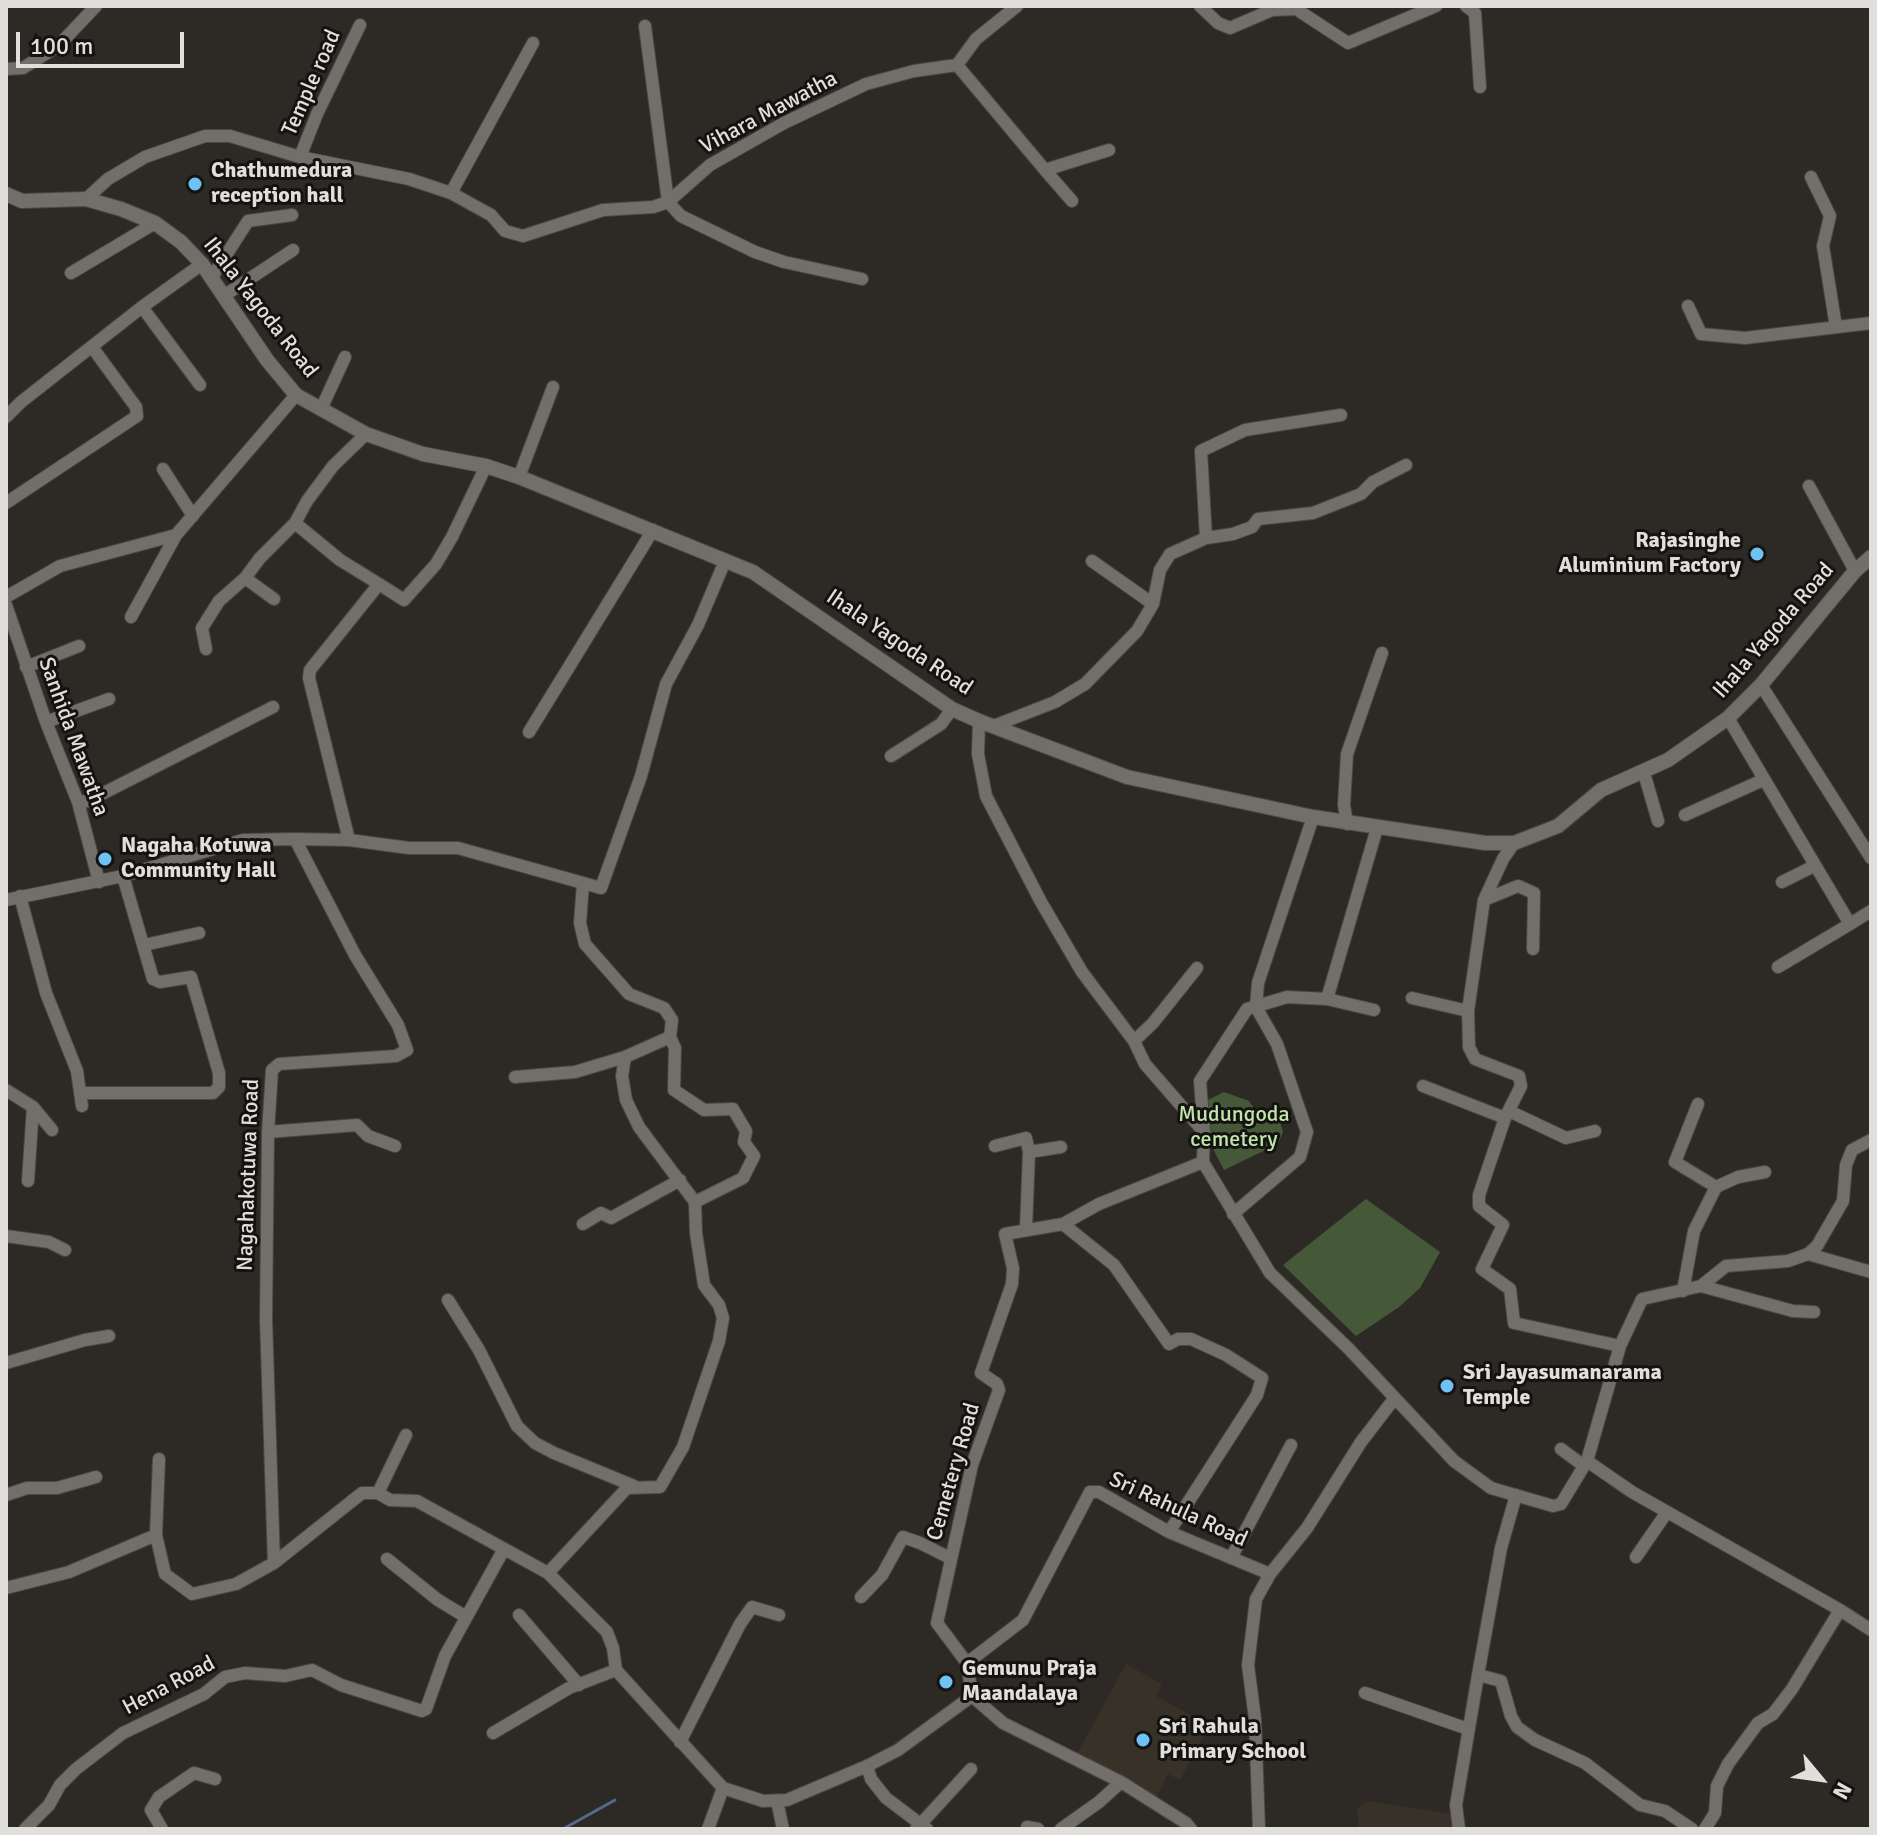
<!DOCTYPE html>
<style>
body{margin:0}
#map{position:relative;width:1877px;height:1835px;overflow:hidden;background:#2d2a26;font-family:Signika,sans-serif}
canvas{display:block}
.frame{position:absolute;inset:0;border:8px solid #e1dfdc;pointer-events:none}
.north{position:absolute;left:1781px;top:1739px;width:80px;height:80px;-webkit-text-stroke:6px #141311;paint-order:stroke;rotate:119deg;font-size:22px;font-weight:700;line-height:32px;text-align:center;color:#e1dfdc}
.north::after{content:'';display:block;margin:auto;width:28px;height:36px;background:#e1dfdc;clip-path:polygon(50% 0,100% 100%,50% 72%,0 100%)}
.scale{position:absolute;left:16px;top:32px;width:168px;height:36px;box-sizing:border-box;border:4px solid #e1dfdc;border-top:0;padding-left:10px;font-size:24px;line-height:28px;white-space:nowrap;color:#e1dfdc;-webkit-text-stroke:6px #141311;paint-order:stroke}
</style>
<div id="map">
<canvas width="1877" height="1835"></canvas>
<div class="frame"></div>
<div class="north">N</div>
<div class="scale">100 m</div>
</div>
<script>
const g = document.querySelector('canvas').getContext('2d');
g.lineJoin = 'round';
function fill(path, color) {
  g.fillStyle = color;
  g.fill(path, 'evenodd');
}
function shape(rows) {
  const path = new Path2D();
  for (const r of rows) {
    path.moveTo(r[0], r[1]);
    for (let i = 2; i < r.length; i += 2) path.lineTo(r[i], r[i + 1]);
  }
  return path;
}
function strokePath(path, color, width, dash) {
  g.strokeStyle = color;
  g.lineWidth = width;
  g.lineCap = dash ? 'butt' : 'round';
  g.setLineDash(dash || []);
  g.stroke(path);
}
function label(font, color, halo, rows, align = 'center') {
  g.font = font + ' Signika,sans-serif';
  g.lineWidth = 6;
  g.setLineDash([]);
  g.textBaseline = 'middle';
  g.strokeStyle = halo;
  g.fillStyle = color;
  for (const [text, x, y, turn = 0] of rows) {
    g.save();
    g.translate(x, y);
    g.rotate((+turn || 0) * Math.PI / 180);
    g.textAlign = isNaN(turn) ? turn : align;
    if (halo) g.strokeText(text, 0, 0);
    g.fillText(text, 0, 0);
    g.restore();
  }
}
fill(shape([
 [1126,1664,1162,1684,1156,1696,1209,1725,1180,1780,1168,1774,1156,1797,1077,1754],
 [1368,1801,1452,1814,1453,1829,1359,1829,1357,1809]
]), '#383128');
fill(shape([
 [1224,1092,1249,1101,1258,1114,1280,1122,1283,1132,1278,1144,1224,1170,1192,1108],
 [1366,1199,1440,1252,1420,1288,1399,1307,1356,1336,1283,1265]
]), '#455939');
strokePath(shape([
 [563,1829,615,1800]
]), '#566989', 3);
const minor = shape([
 [1200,6,1218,23,1230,28,1272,10,1296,9,1348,43,1436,6],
 [1466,6,1475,13,1480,87],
 [645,26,668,202,681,216,755,252,784,262,862,279],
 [957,65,1045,170,1109,150],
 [6,69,23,68,58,46,96,6],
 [300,157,317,114,360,25],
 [1045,170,1072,201],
 [1811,177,1830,216,1823,246,1836,327],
 [451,193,533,43],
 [86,199,108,179,145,157,205,136,230,136,300,157,409,179,451,193,491,215,505,231,523,236,603,210,653,207,668,202,710,165,784,123,866,84,914,71,957,65,976,39,1017,6],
 [71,273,155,223],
 [212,277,248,221,292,215],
 [225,295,293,250],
 [1688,306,1701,334,1745,338,1871,323],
 [142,307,200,385],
 [322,407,345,357],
 [6,417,21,402,142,307,202,264],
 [366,434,333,466,307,501,295,523,340,560,379,584],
 [163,469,193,516],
 [519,477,553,387],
 [1809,486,1855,571],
 [6,503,137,416,136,407,92,347],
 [1206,538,1201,451,1245,430,1341,415],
 [1092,561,1153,604],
 [245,578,274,599],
 [6,597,60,566,176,535,296,395],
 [6,605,46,722,78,802,99,882],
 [131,617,176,535],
 [206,649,202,628,219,601,245,578,260,558,295,523],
 [26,667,79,646],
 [1761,685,1871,858],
 [1728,718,1850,924,1871,911],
 [979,721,978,754,986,796,1041,902,1082,972,1134,1041,1145,1064,1204,1132,1203,1162,1270,1273,1349,1349,1454,1461,1491,1488,1553,1506,1561,1504,1587,1461,1620,1346,1642,1299,1701,1286,1726,1266,1788,1261,1808,1254,1817,1246,1843,1201,1846,1165,1852,1150,1871,1140],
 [46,722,109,699],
 [996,725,1055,702,1085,684,1137,631,1153,604,1160,570,1170,554,1206,538,1233,534,1252,527,1258,519,1313,513,1361,494,1373,482,1406,465],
 [529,732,653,530],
 [891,756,941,724,952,709],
 [1644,773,1658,821],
 [78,802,88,801,273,707],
 [1685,815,1763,780],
 [1347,824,1344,805,1347,754,1382,653],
 [349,840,309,678,310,670,379,584,404,600,436,564,452,537,486,466],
 [1782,882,1814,866],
 [20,896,46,993,77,1071,82,1106],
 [6,900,123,876,243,840,295,839,349,840,409,848,458,848,601,888,641,776,666,684,698,625,725,561],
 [1484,900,1518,886,1534,893,1533,949],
 [144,945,199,933],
 [1778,967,1850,924],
 [1412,998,1468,1011,1469,1047,1475,1059,1519,1076,1521,1086,1505,1118,1479,1195,1479,1206,1503,1225,1482,1269,1510,1289,1514,1323,1620,1346],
 [1327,999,1377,828],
 [1468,1011,1484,900,1503,859,1514,843],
 [1134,1041,1153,1023,1197,968],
 [625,1057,622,1076,626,1100,639,1127,695,1202,743,1178,754,1156,744,1142,746,1131,733,1109,704,1110,674,1090,675,1048,670,1037],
 [515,1077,575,1072,625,1057,670,1037,672,1020,664,1008,629,994,585,944,580,923,583,884],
 [1423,1086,1505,1118],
 [6,1090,33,1107,52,1130],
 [80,1093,213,1093,219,1087,219,1073,191,977,160,982,153,979,123,876],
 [1698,1104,1675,1162,1716,1187],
 [1509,1111,1566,1138,1595,1131],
 [268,1132,357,1125,368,1136,395,1146],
 [1204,1132,1200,1081,1247,1009,1287,997,1327,999,1374,1010],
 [995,1146,1026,1138,1029,1152,1026,1229],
 [1029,1152,1061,1147],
 [28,1181,33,1107],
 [1233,1214,1300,1157,1307,1132,1277,1044,1256,1007,1258,983,1313,817],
 [583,1224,601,1213,611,1218,680,1180],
 [1063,1224,1114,1265,1169,1344,1178,1339,1191,1339,1226,1355,1262,1378,1257,1395,1169,1532],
 [6,1236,49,1242,65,1250],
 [1808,1254,1871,1272],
 [1701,1286,1793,1311,1814,1312],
 [1683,1291,1694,1231,1716,1187,1738,1177,1765,1172],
 [448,1300,479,1350,517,1426,535,1443,554,1453,634,1486],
 [6,1363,85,1340,109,1336],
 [1561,1449,1584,1466],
 [1587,1461,1632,1492,1840,1610,1871,1630],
 [378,1493,406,1435],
 [6,1495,27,1488,57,1488,96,1477],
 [1516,1495,1501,1548,1478,1675,1501,1681,1511,1716,1517,1727,1535,1740,1585,1763,1640,1805,1665,1811,1692,1829],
 [156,1535,159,1459],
 [1636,1557,1667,1512],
 [1231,1558,1291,1445],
 [387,1559,438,1600,466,1617],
 [274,1563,266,1319,268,1132,272,1070,279,1064,396,1056,407,1050,398,1025,355,955,295,839],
 [548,1573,627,1488,660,1487,683,1447,719,1341,723,1318,719,1305,704,1285,696,1233,695,1202],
 [6,1588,69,1572,156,1535,165,1574,192,1594,236,1584,274,1563,362,1493,378,1493,390,1500,417,1501,548,1573,607,1632,613,1648,616,1670,723,1788,763,1801,787,1800,867,1766,898,1750,972,1696],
 [861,1597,882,1575,903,1537,920,1543,950,1558],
 [519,1615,579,1685],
 [967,1663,1023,1620,1090,1492,1099,1492,1169,1532,1270,1574],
 [1365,1693,1468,1729],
 [972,1696,967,1663,937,1623,972,1465,999,1390,997,1384,981,1373,1012,1284,1013,1268,1005,1234,1063,1224,1099,1204,1203,1162],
 [972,1696,1003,1723,1121,1782,1186,1823,1191,1829],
 [493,1733,569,1688,616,1670],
 [680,1742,740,1624,752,1607,779,1615],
 [867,1766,871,1779,886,1798,927,1829],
 [777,1801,783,1829],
 [1027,1827,1038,1829],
 [25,1829,49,1805,60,1785,76,1769,123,1733,204,1694,225,1677,245,1673,285,1676,312,1670,341,1685,422,1711,426,1709,445,1656,504,1549],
 [162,1829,151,1810,159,1797,194,1773,215,1779],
 [708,1829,723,1788],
 [916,1829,971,1769],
 [1061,1829,1099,1802,1121,1782],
 [1259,1829,1255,1719,1248,1665,1256,1599,1270,1574,1307,1528,1361,1442,1394,1399],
 [1459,1829,1456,1805,1478,1675],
 [1705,1829,1715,1813,1717,1786,1728,1764,1758,1723,1773,1714,1792,1689,1840,1610]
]);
const tertiary = shape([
 [6,194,22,201,86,199,121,209,155,223,181,242,202,264,267,360,296,395,366,434,423,454,486,466,519,477,753,572,952,709,979,721,1127,777,1313,817,1485,843,1514,843,1558,826,1601,790,1668,760,1728,718,1761,685,1855,571,1871,557]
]);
strokePath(minor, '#4a4744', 14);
strokePath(tertiary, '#4a4744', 16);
strokePath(minor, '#726f6a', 12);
strokePath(tertiary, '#726f6a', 14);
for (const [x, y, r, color] of [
 [195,184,8,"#70c2f4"],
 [1757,554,8,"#70c2f4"],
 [105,859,8,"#70c2f4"],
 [1447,1386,8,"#70c2f4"],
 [946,1682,8,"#70c2f4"],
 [1143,1740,8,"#70c2f4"]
]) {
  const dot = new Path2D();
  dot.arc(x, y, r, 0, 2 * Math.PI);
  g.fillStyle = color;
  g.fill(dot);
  strokePath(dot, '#141311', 3);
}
label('22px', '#e1dfdc', '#141311', [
 ["Temple road",312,83,-66],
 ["Vihara Mawatha",769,113,-28],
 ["Ihala Yagoda Road",260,308,52],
 ["Ihala Yagoda Road",1774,631,-49],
 ["Ihala Yagoda Road",899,643,34],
 ["Sanhida Mawatha",73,737,70],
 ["Nagahakotuwa Road",249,1175,-88],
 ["Cemetery Road",954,1472,-74],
 ["Sri Rahula Road",1178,1510,25],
 ["Hena Road",169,1686,-28]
]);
label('bold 22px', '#e1dfdc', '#141311', [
 ["Chathumedura",211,171],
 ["reception hall",211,196],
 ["Rajasinghe",1741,541,"right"],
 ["Aluminium Factory",1741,566,"right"],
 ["Nagaha Kotuwa",121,846],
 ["Community Hall",121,871],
 ["Sri Jayasumanarama",1463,1373],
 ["Temple",1463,1398],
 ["Gemunu Praja",962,1669],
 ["Maandalaya",962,1694],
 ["Sri Rahula",1159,1727],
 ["Primary School",1159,1752]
], 'left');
label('22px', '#c0e4ab', '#141311', [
 ["Mudungoda",1234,1115],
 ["cemetery",1234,1140]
]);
</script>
